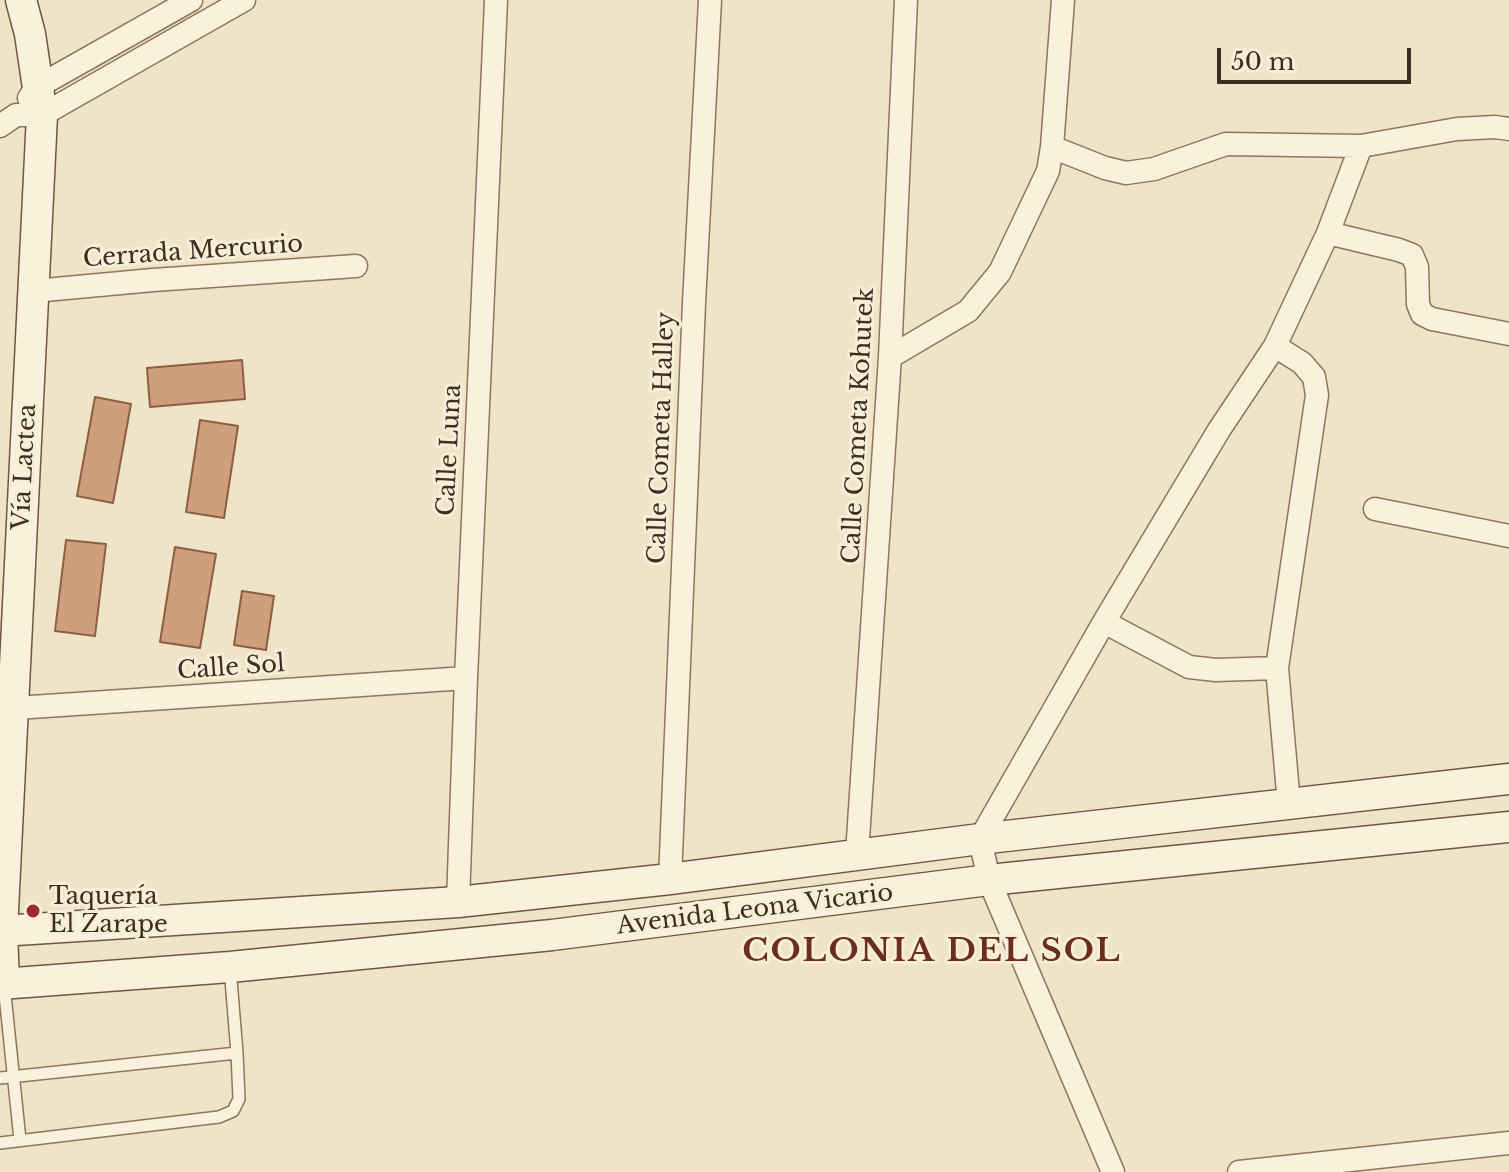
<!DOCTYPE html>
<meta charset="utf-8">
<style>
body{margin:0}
#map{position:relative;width:1509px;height:1172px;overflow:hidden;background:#f0e4c8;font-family:"Libre Baskerville",serif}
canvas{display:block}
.scale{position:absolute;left:1217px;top:48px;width:194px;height:36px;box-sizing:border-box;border:4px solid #3d2e20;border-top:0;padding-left:10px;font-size:24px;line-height:28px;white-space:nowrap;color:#3d2e20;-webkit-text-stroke:6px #f7eed8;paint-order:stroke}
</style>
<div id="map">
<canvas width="1509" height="1172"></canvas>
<div class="scale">50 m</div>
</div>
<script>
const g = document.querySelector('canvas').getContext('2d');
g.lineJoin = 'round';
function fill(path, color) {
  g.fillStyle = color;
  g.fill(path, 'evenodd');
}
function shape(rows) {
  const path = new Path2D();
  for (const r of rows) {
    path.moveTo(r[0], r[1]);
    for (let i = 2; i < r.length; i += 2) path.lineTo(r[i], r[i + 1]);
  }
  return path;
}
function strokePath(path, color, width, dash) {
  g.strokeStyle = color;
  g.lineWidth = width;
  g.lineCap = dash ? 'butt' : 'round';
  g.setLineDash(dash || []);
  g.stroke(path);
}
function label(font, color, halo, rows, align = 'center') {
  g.font = font + ' "Libre Baskerville",serif';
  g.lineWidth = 6;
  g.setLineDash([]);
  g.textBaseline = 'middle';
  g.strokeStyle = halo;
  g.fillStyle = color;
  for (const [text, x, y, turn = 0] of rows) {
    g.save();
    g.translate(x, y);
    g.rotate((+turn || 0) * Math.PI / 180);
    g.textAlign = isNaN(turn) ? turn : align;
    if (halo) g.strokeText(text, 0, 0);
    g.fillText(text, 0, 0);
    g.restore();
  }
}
const building = shape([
 [242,360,245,399,150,407,147,368,242,360],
 [95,397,131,404,113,503,77,496,95,397],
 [200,420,238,426,224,518,186,512,200,420],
 [66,540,106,544,95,636,55,631,66,540],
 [175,547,216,554,200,648,160,642,175,547],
 [242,591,274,596,266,650,234,645,242,591]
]);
fill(building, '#cf9f7d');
strokePath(building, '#8d5f41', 2);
const lane = shape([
 [4,985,20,1140],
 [0,1078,237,1053],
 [0,1143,219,1117,233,1111,239,1099,237,1053,230,968]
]);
const street = shape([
 [29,98,37,87,191,0],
 [0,126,16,115,42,115,244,0],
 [1052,147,1105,168,1126,173,1154,169,1226,144,1361,146,1457,129,1495,127,1509,129],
 [1328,233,1399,250,1412,255,1417,267,1418,304,1422,314,1432,319,1509,334],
 [34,291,153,280,356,266],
 [1275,346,1328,233,1361,146],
 [890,357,968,311,1000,272,1048,171,1052,147,1063,0],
 [1375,509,1509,536],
 [1104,622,1189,667,1216,670,1277,668],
 [1,709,466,678],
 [857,854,890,357,906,0],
 [670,879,694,303,710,0],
 [458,902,466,678,496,0],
 [1113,1172,989,880,980,839,1104,622,1219,430,1275,346,1302,363,1314,377,1317,395,1277,668,1289,804],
 [1239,1172,1509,1143]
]);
const secondary = shape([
 [0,931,458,902,670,879,980,839,1509,779],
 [4,983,2,931,42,115,30,34,21,0],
 [0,984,230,967,552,935,989,880,1509,827]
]);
strokePath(lane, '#8d765c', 14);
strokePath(street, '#8d765c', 25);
strokePath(secondary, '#6f573f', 33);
strokePath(lane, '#faf1dc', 11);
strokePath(street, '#faf1dc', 22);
strokePath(secondary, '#faf1dc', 30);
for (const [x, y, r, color] of [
 [33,911,8,"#9e2a2b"]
]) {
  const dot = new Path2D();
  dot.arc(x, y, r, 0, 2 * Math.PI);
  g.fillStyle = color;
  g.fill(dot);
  strokePath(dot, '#f7eed8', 3);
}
label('24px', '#3d2e20', '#f7eed8', [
 ["Cerrada Mercurio",193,252,-4],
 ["Calle Cometa Kohutek",859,426,-87],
 ["Calle Cometa Halley",662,438,-88],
 ["Calle Luna",450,450,-87],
 ["Vía Lactea",25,467,-87],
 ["Calle Sol",231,668,-4],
 ["Avenida Leona Vicario",755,910,-7]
]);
label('24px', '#3d2e20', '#f7eed8', [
 ["Taquería",49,897],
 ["El Zarape",49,925]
], 'left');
g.letterSpacing = '2px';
label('bold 32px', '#6b2e1e', '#f7eed8', [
 ["COLONIA DEL SOL",932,952]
]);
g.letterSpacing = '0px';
</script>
